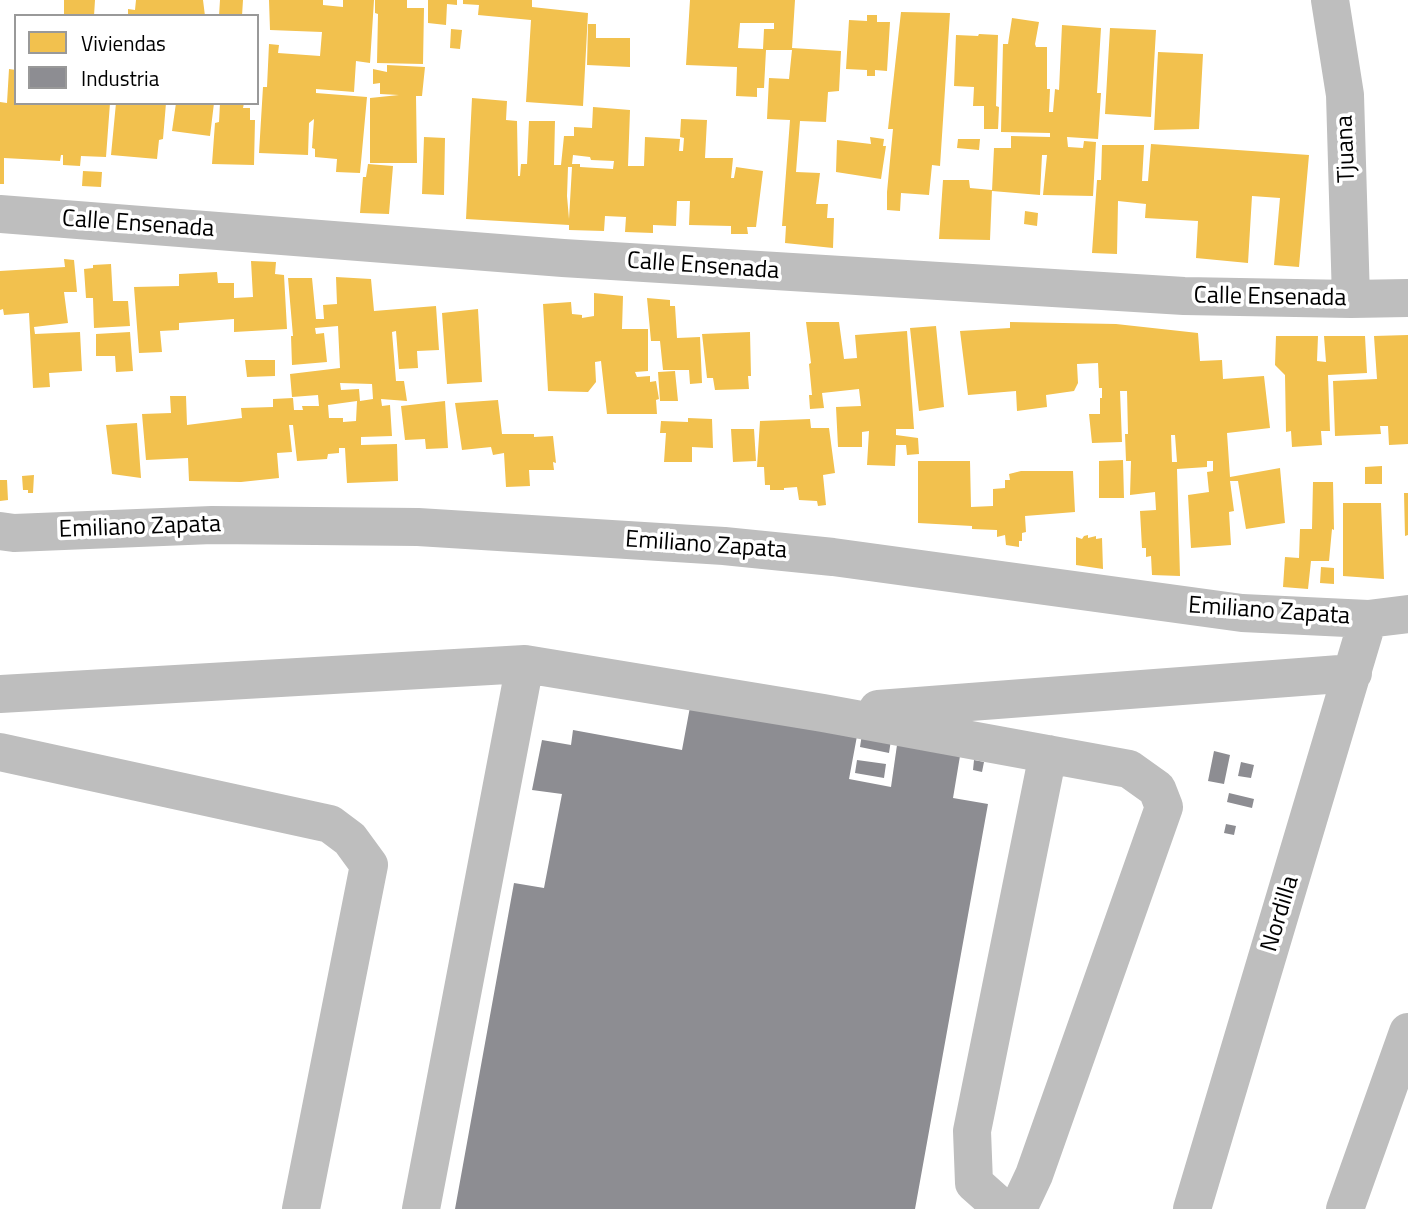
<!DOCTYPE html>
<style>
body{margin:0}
#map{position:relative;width:1408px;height:1209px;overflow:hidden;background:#fff;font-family:"Titillium Web",sans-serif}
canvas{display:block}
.legend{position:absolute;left:14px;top:14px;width:245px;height:91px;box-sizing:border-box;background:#fff;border:2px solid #999;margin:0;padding:9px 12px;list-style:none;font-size:21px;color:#000}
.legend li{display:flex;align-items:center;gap:14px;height:35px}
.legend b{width:35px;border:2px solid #999}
</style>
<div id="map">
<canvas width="1408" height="1209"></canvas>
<ul class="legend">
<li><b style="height:19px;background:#f2c14e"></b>Viviendas</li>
<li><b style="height:19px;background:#8d8d92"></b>Industria</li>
</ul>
</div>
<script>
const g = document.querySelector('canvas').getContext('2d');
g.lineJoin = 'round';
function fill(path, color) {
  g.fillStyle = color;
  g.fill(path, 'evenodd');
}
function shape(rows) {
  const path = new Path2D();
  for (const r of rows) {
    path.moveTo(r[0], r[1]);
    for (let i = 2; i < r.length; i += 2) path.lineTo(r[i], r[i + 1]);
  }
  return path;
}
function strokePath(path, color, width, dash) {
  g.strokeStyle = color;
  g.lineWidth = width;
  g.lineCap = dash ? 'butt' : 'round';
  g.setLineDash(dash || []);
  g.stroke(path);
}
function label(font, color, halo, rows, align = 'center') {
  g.font = font + ' "Titillium Web",sans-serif';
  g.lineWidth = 7;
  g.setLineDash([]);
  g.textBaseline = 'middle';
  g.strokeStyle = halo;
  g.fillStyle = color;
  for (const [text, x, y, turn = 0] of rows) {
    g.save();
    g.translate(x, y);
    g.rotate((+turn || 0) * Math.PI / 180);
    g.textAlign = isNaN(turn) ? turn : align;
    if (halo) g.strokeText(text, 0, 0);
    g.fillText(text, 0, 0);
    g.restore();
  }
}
fill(shape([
 [64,0,95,0,94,16,64,16],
 [136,0,203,0,205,16,128,16,128,9,135,10],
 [220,0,243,0,242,16,219,16],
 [269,0,323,0,323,5,343,7,343,0,374,0,370,63,356,61,354,92,316,89,316,93,367,97,360,173,336,172,337,159,315,157,315,149,312,148,314,119,309,123,308,155,259,153,263,87,267,87,269,44,279,45,278,53,320,56,322,32,270,30],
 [375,0,407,0,407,8,424,8,423,64,377,63,378,14,375,13],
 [428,0,457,0,457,5,447,4,446,25,428,23],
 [463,0,532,0,532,7,588,13,583,106,526,102,531,20,478,15,479,5,463,4],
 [690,0,795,0,792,48,841,51,839,91,828,92,826,122,800,121,796,172,820,173,816,204,828,204,827,218,834,218,833,248,785,243,786,226,782,226,790,120,767,119,769,78,789,79,792,50,766,50,764,88,757,88,757,97,736,96,737,67,686,65],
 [740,23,774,23,774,29,764,29,763,49,738,48],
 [901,12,950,13,940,166,932,165,929,195,901,193,900,211,887,210,887,192,893,129,888,129],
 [867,15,877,15,877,22,890,22,887,71,875,70,875,76,867,76,867,70,846,69,849,20,867,21],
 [1012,18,1039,22,1035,44,1036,47,1047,47,1047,89,1050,89,1049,112,1053,112,1055,89,1059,90,1062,25,1101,28,1097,93,1101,93,1098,139,1067,137,1068,147,1083,148,1084,141,1096,142,1093,196,1043,195,1047,155,1042,155,1040,195,992,191,994,148,1011,148,1011,136,1050,137,1050,133,1001,132,1003,44,1008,44],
 [588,24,596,24,596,38,630,38,630,67,587,65],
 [1110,28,1156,30,1151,117,1105,114],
 [451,29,462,30,460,49,450,48],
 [979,34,998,35,996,106,999,107,998,129,984,129,984,106,973,106,974,87,954,86,956,35,978,36],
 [1158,52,1203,54,1199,129,1154,130],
 [387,65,425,67,422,96,416,96,417,163,370,163,370,98,399,95,380,94,380,83,373,84,373,69,387,72],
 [9,69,16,70,16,103,110,103,106,157,81,156,80,166,63,165,63,155,61,155,60,161,4,158,4,184,0,184,0,102,7,103],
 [472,98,507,101,506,120,517,121,518,176,520,176,521,164,527,164,529,121,555,121,554,165,561,165,564,136,574,136,574,127,592,128,593,107,630,110,628,166,644,166,645,137,680,139,679,151,683,151,684,138,680,137,681,119,707,120,705,158,733,158,731,178,734,178,736,167,763,171,756,227,747,227,748,234,731,234,731,226,689,225,690,201,677,201,676,226,653,225,653,233,625,232,626,217,605,216,604,231,569,230,569,225,466,219],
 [573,155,590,157,591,160,614,161,613,169,580,167,580,164,572,164],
 [568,167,572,167,569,219,567,196],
 [116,103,166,103,163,139,159,140,157,159,111,155],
 [176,103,214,103,210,136,172,131],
 [220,103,244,103,243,108,250,108,250,120,255,120,254,165,212,164,215,123,219,122],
 [424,137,445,138,444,195,422,194],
 [870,137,884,139,883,146,886,146,881,179,836,172,837,140,871,144],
 [958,139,980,139,979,150,957,148],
 [1151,144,1309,155,1299,267,1274,265,1280,198,1252,196,1248,263,1196,258,1198,221,1145,218,1146,204,1118,201,1117,254,1092,253,1097,180,1101,180,1102,145,1144,145,1142,181,1148,181],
 [368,164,393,166,389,214,360,213,363,177,366,177],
 [83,171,102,172,101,187,82,186],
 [943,180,969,180,970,188,992,190,990,240,939,239],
 [1025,211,1038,213,1037,226,1024,224],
 [64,259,74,260,77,292,64,292,68,323,34,327,35,334,80,332,82,371,49,373,50,387,33,388,29,313,4,315,3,309,0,310,0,271,65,267],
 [251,261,276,262,275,274,284,275,287,329,234,332,234,319,179,323,179,330,160,331,162,352,139,353,134,287,179,286,179,274,217,272,218,283,234,283,234,298,253,297],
 [111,264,113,301,128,301,130,326,94,328,93,298,86,298,84,269,93,268,93,265],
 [336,277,371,279,374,311,436,306,439,350,417,351,418,368,399,369,396,331,392,332,396,381,404,381,407,401,381,399,382,406,390,405,392,436,361,437,361,445,397,444,398,481,347,483,345,448,339,448,339,453,328,454,327,459,297,461,293,425,289,425,292,452,277,453,279,478,241,482,189,481,188,458,146,460,142,414,171,413,170,396,186,396,187,425,242,418,241,408,273,407,273,399,293,398,294,410,303,410,302,406,319,406,318,395,292,397,290,374,340,368,338,326,315,328,316,334,324,333,327,362,292,365,291,336,293,336,288,278,312,278,316,319,324,319,323,305,337,304],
 [340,383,372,384,373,399,360,401,359,389,341,390],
 [357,401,356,421,343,422,343,418,329,418,328,405],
 [594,293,623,296,622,329,648,329,648,371,635,372,637,377,650,376,650,382,656,381,659,399,656,400,657,414,607,414,601,361,595,362,596,382,588,392,548,391,543,304,571,302,572,314,582,315,582,318,594,316],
 [647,298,670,300,670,306,675,306,677,338,700,337,702,383,690,384,689,370,663,370,660,341,651,341],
 [478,309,482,382,447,384,442,313],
 [806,322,839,322,844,359,857,358,855,335,907,331,914,429,896,429,896,435,918,438,919,454,907,455,906,445,896,445,895,466,867,465,869,431,862,432,862,447,838,447,836,407,861,406,859,389,822,393,824,408,810,409,809,395,812,395,809,364,811,363],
 [1010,322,1116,324,1198,333,1200,361,1222,360,1223,379,1264,376,1270,428,1227,433,1230,477,1280,468,1285,523,1246,529,1238,481,1230,481,1234,511,1229,512,1231,545,1191,548,1188,495,1209,492,1207,472,1213,471,1213,461,1207,461,1207,467,1177,469,1180,576,1152,575,1151,556,1146,557,1146,548,1142,548,1140,511,1156,510,1155,492,1130,495,1131,461,1126,461,1125,434,1128,434,1127,391,1120,391,1122,442,1092,443,1089,414,1100,414,1100,398,1102,398,1102,388,1099,388,1098,363,1077,364,1078,383,1074,391,1046,395,1047,407,1017,411,1016,391,968,395,960,331,1010,328],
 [1171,435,1175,435,1177,462,1172,462],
 [936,326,944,407,919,411,910,328],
 [130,332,133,371,116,372,115,356,96,356,96,334],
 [750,332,751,376,748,376,749,389,715,390,713,378,707,378,702,334],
 [1408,335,1408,444,1389,445,1388,426,1380,426,1381,434,1335,436,1333,381,1377,379,1374,336],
 [1276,336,1318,336,1317,361,1326,362,1324,336,1365,336,1367,373,1328,375,1330,431,1321,431,1322,445,1292,447,1291,431,1286,432,1285,375,1275,365],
 [245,360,275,360,275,376,247,377],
 [675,371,678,401,660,401,658,372],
 [498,400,502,434,534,434,534,437,553,436,556,463,553,462,554,470,529,470,530,486,506,487,504,453,493,455,491,447,462,450,455,403],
 [445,401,448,448,426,449,425,439,405,440,401,406],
 [688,418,712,419,713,448,692,447,692,462,664,462,666,433,660,433,661,421,688,422],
 [810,419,811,428,829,428,835,473,823,475,826,505,818,506,817,501,799,500,797,487,784,488,784,490,770,490,770,485,765,485,764,467,757,467,760,421],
 [137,423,141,478,112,474,106,425],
 [731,429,754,429,756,461,733,462],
 [1123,460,1124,498,1099,498,1099,461],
 [918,461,970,461,971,507,993,506,993,489,1005,488,1005,480,1010,480,1009,474,1021,471,1073,471,1075,512,1025,516,1026,532,1022,533,1022,541,1019,541,1019,547,1006,545,1005,535,997,537,997,530,972,529,972,526,918,523],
 [1382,466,1382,484,1365,484,1365,467],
 [34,475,33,493,28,493,28,490,23,490,22,476],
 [0,480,7,480,8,500,0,501],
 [1313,482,1333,482,1334,530,1332,529,1329,561,1311,561,1308,589,1283,587,1285,557,1299,558,1300,529,1312,529],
 [1404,493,1408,493,1408,535,1405,536],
 [1343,503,1381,503,1384,579,1343,576],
 [1088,535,1088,538,1096,536,1096,539,1102,538,1103,569,1076,565,1076,537,1082,539,1084,536],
 [1321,567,1334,568,1334,584,1320,583]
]), '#f2c14e');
fill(shape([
 [690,707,857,736,849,779,891,787,897,745,960,756,953,798,988,804,915,1209,455,1209,514,883,544,888,562,794,532,790,542,740,571,745,573,730,682,750],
 [862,734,891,740,889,753,860,747],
 [1214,751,1230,755,1224,784,1208,781],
 [857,760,886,764,884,778,855,773],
 [974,760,984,762,982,772,973,770],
 [1241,762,1254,765,1251,778,1238,776],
 [1229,793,1254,799,1252,808,1227,802],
 [1226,824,1236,826,1234,835,1224,833]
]), '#8d8d92');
strokePath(shape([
 [1330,0,1345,95,1351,299],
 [0,214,563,258,1184,296,1351,299,1408,298],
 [0,531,14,533,212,525,418,527,724,546,833,557,1242,613,1368,619,1408,614],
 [0,694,525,664],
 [878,709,1353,673],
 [0,752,330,824,350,839,369,865,301,1209],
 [421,1209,525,664,823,713,1129,769,1157,789,1164,807,1034,1175,1018,1209],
 [1003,1209,974,1183,972,1131,1048,754],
 [1192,1209,1368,619],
 [1345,1209,1408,1032]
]), '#bebebe', 38);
label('24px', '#000', '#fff', [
 ["Tjuana",1347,149,-92],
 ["Calle Ensenada",138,225,4],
 ["Calle Ensenada",703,267,4],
 ["Calle Ensenada",1270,298,1],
 ["Emiliano Zapata",140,528,-2],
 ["Emiliano Zapata",706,546,4],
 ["Emiliano Zapata",1269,612,4],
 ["Nordilla",1281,914,-73]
]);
</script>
